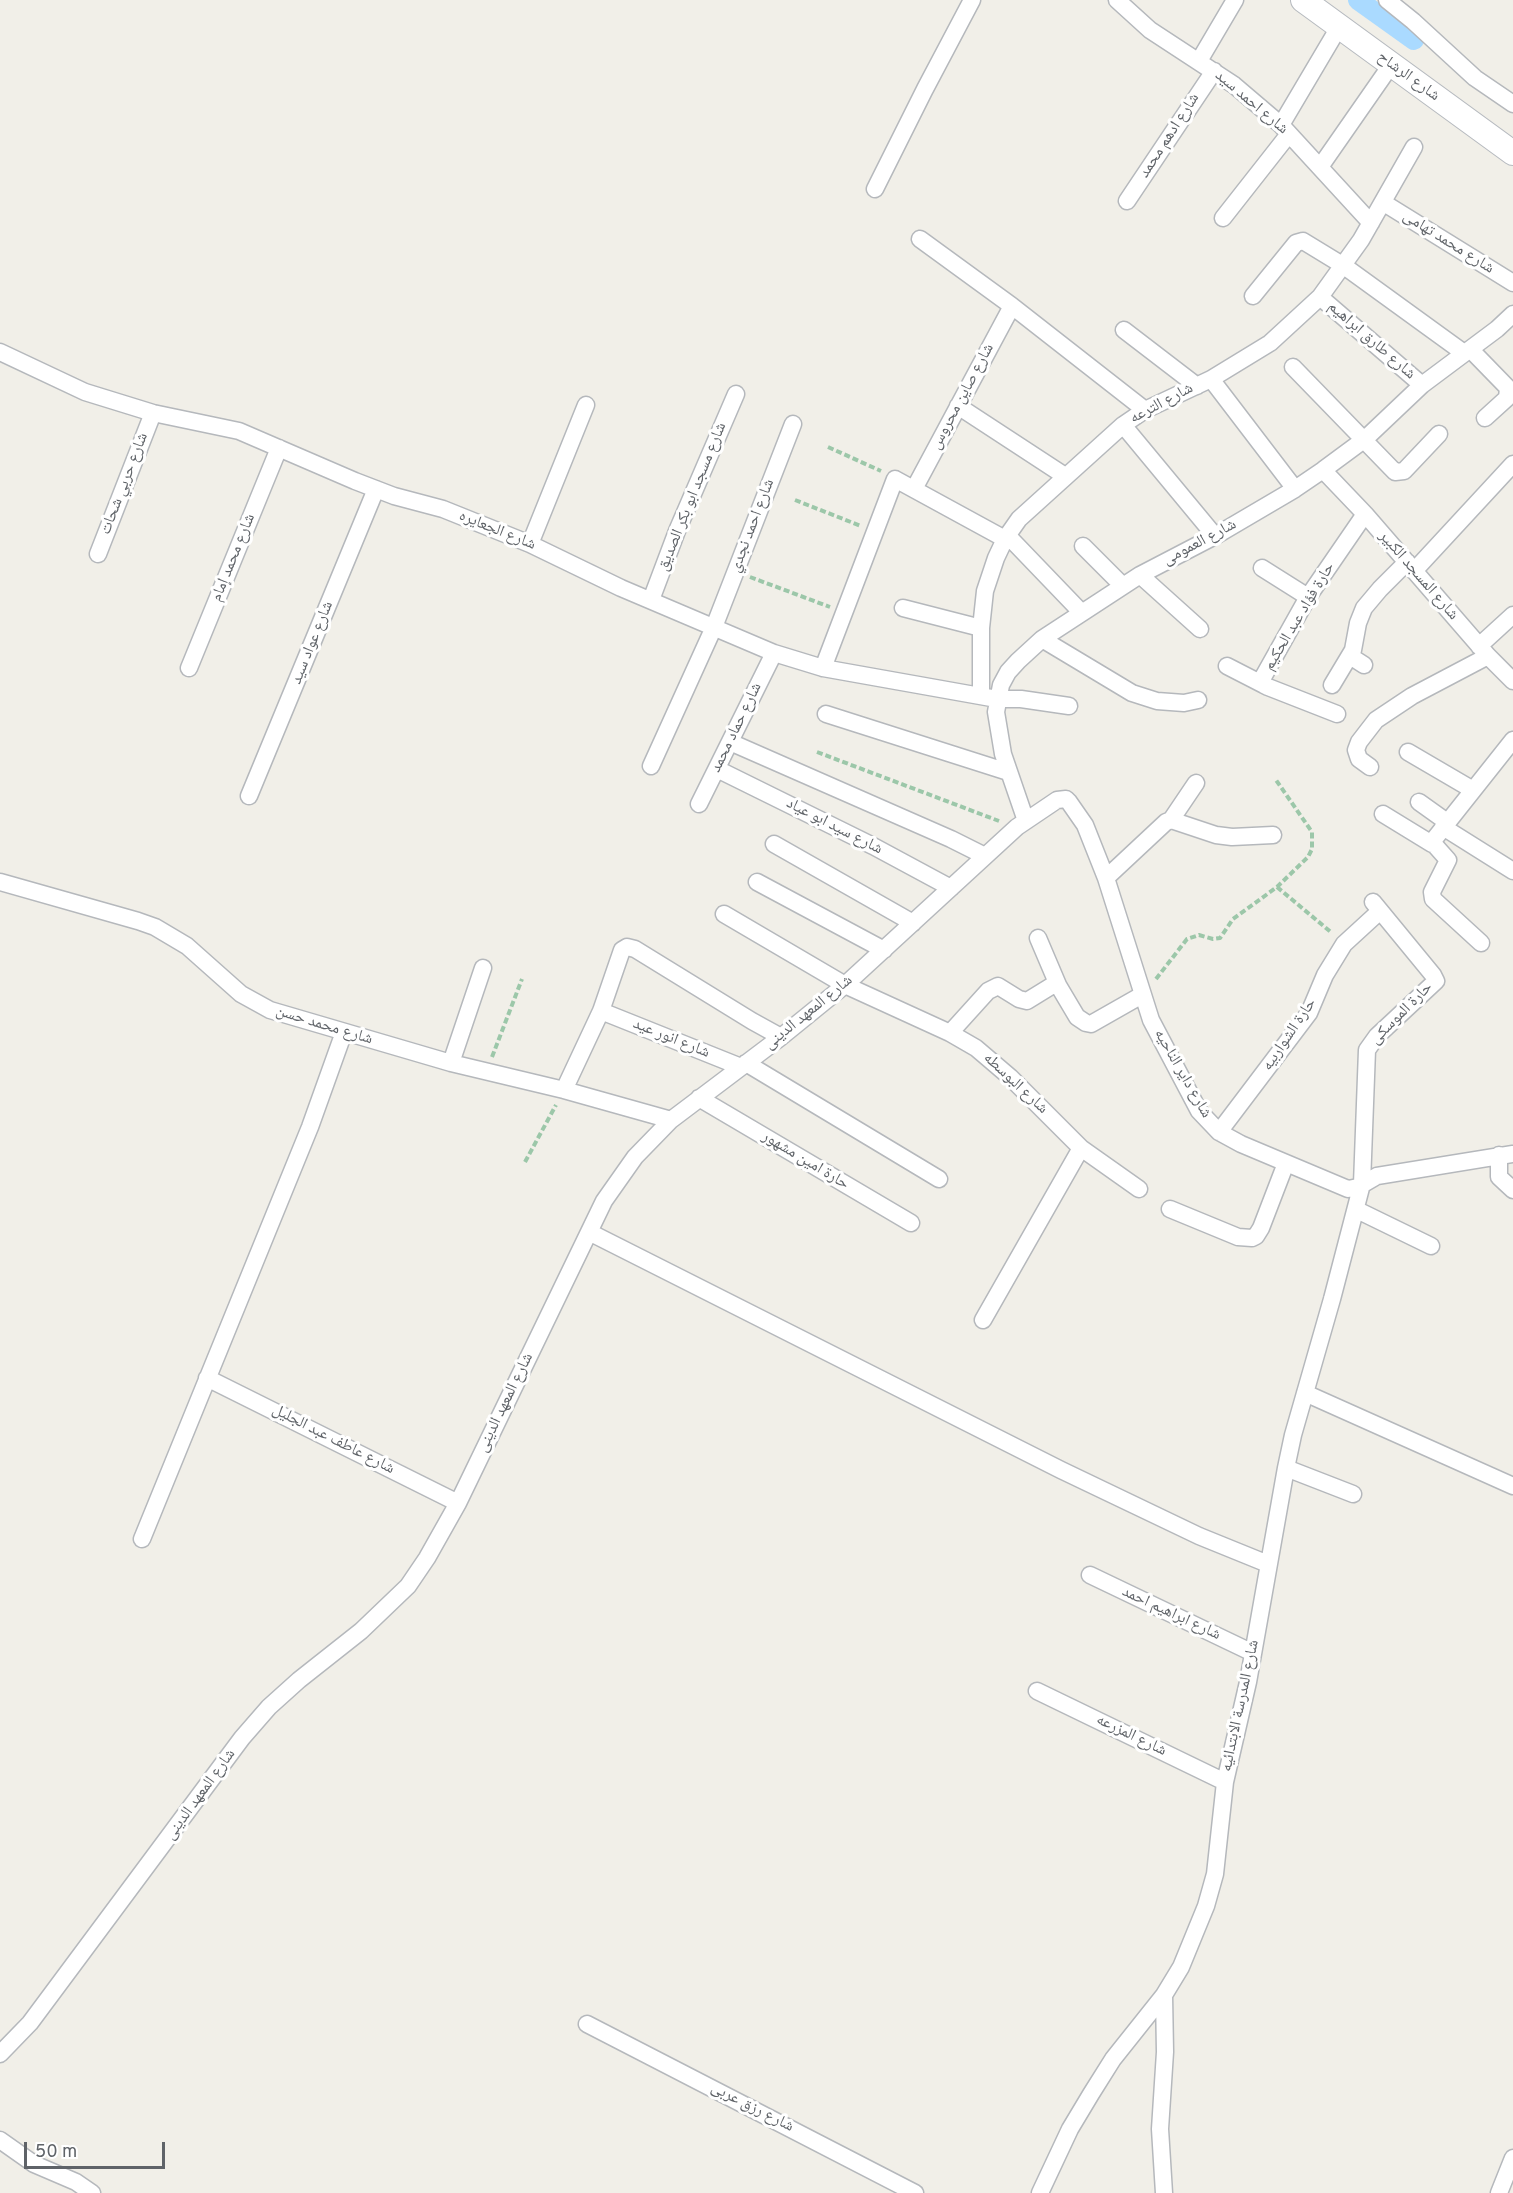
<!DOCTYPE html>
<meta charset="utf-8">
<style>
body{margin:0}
#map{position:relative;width:1513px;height:2193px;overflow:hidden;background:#f1efe8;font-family:Overpass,sans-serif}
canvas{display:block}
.scale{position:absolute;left:24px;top:2142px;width:141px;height:27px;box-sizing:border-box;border:3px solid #5f6368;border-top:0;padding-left:8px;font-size:18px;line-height:21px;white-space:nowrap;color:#5f6368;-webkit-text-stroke:4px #fff;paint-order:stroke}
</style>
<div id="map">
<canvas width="1513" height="2193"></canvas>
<div class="scale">50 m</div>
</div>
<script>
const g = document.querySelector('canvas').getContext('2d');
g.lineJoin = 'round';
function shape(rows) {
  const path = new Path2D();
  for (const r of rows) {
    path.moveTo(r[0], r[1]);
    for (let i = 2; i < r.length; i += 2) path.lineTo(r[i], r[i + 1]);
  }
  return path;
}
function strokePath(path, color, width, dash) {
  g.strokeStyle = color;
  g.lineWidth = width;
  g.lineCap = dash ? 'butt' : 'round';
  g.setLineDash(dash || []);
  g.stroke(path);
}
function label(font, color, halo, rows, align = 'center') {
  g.font = font + ' Overpass,"Noto Naskh Arabic",sans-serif';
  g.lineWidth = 6;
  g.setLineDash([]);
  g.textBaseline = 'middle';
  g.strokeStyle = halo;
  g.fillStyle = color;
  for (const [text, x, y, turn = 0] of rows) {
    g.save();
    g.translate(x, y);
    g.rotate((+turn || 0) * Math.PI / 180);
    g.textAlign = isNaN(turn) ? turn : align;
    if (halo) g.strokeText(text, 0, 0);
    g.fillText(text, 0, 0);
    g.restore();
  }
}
strokePath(shape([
 [1358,0,1414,40]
]), '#aadaff', 20);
const street = shape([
 [1117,0,1150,30,1234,85,1281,125,1371,223],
 [1387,0,1413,21,1475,78,1513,104],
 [1199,61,1235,0],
 [1281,125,1339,27],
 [1320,167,1391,65],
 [875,189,925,89,972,0],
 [1127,201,1214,71],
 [1384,203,1513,283],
 [1223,218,1289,134],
 [920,239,1012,306,1145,410],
 [1253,296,1296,243,1303,241,1344,266,1464,353],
 [1320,297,1422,385],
 [1124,330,1197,386],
 [1470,349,1508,388,1507,398,1485,418],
 [0,352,85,392,153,413,239,431,355,481,394,496,443,509,530,544,621,588,774,653,823,668,997,699,1021,699,1069,706],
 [1293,367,1395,472,1404,471,1439,434],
 [1211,379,1295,489],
 [958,406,1065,476],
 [1123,425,1215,536],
 [1323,470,1365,514,1488,656,1513,681],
 [914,489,1012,306],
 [1008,536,1082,613],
 [530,544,586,405],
 [1083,546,1123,586],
 [98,554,153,413],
 [1262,568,1308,597],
 [1414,571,1513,464],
 [1140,575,1200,629],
 [651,600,677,531,736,394],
 [903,608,981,628],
 [1042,639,1132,693,1157,701,1184,703,1198,700],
 [1479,646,1513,615],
 [1350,656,1364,665],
 [1227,666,1264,685],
 [189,668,279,448],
 [823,668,895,479,1005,539],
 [1332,685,1353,650,1358,623,1364,608,1380,589,1407,562],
 [981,696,981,628,985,591,996,558,1005,539,1019,519,1123,425,1145,410,1211,379,1270,343,1320,297,1361,240,1414,147],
 [826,714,1008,772],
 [1337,714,1268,687,1264,685,1262,679,1308,597,1365,514],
 [730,742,951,839,985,856],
 [1408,752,1473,790],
 [651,766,714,627,793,424],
 [1370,767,1359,759,1356,750,1359,742,1376,720,1412,696,1488,656],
 [717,769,873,846,951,888],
 [249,796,376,489],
 [1419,802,1447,822],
 [699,804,774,653],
 [1383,814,1432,844],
 [1171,820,1196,783],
 [1026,821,1003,754,996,712,1001,685,1008,672,1018,661,1042,639,1140,575,1215,536,1295,489,1323,470,1365,439,1422,385,1497,329,1513,314],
 [1443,827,1513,871],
 [774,844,913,923],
 [1106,878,1166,822,1171,820,1216,835,1232,837,1273,835],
 [0,882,138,921,155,927,187,946,241,994,270,1010,451,1063,564,1090,671,1120],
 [757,882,884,950],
 [724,914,845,985,950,1033,976,1048,1010,1077,1081,1148,1139,1189],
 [1038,938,1058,985],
 [1481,943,1433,899,1432,892,1448,860,1432,842,1513,740],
 [601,1011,741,1067],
 [950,1033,988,991,998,986,1019,999,1027,1001,1053,985,1058,985,1077,1017,1086,1023,1091,1024,1142,995],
 [451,1063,483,968],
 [746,1063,939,1179],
 [564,1090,601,1011,622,950,627,947,635,949,752,1021,781,1037],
 [699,1098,911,1223],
 [1219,1132,1309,1013,1325,975,1344,944,1380,911],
 [1499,1155,1499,1177,1513,1190],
 [1170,1209,1238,1237,1252,1238,1256,1236,1261,1228,1286,1163],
 [1357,1210,1431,1246],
 [589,1232,1061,1470,1199,1536,1268,1564],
 [983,1320,1081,1148],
 [207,1378,458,1503],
 [1305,1393,1513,1486],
 [1286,1468,1353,1494],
 [142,1539,310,1127,344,1032],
 [1090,1575,1253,1653],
 [1037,1691,1225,1782],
 [587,2024,915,2193],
 [0,2054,30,2023,242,1738,269,1707,299,1680,361,1631,408,1586,427,1558,458,1503,604,1201,635,1157,671,1120,781,1037,845,985,1017,827,1057,800,1066,799,1069,802,1085,825,1106,878,1151,1020,1199,1111,1219,1132,1241,1144,1348,1189,1358,1187,1377,1176,1513,1154],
 [0,2140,34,2164,76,2182,92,2193],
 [1040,2193,1070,2129,1091,2094,1113,2059,1164,1995,1181,1967,1206,1906,1215,1874,1225,1782,1248,1682,1286,1468,1293,1435,1332,1299,1362,1184,1367,1050,1377,1036,1436,981,1433,975,1373,902],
 [1164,2193,1160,2129,1165,2052,1164,1995],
 [1499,2193,1513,2158]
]);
const secondary = shape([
 [1303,0,1513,153]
]);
strokePath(street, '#b5b8bc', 19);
strokePath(secondary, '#b6babf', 26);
strokePath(shape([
 [828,447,881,471],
 [795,500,861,526],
 [750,577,830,607],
 [817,752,999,821],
 [1277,887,1332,933],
 [1156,979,1187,939,1199,935,1213,939,1220,938,1233,919,1277,887,1308,857,1312,849,1312,832,1276,780],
 [492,1057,522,979],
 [525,1162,556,1105]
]), '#9cc7a9', 4, [6, 3]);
strokePath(street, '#fff', 16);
strokePath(secondary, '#fff', 24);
label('16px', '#5f6368', '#fff', [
 ["شارع الرشاح",1408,77,36],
 ["شارع احمد سيد",1251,103,40],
 ["شارع ادهم محمد",1170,136,-57],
 ["شارع محمد تهامى",1448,243,32],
 ["شارع طارق ابراهيم",1371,341,41],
 ["شارع صاين محروس",963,397,-62],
 ["شارع الترعه",1162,404,-28],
 ["شارع حربي شحات",125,484,-69],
 ["شارع مسجد ابو بكر الصديق",693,497,-68],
 ["شارع احمد نجدي",753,526,-69],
 ["شارع الجعايره",497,531,22],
 ["شارع العمومى",1200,543,-28],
 ["شارع محمد إمام",234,558,-68],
 ["شارع المسجد الكبير",1418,576,49],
 ["حارة فؤاد عبد الحكيم",1300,617,-59],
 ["شارع عواد سيد",313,643,-68],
 ["شارع حماد محمد",737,728,-64],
 ["شارع سيد ابو عياد",834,827,27],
 ["شارع المعهد الدينى",809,1013,-39],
 ["حارة الموسكى",1402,1014,-45],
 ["شارع محمد حسن",324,1026,17],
 ["حارة الشواربيه",1290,1035,-56],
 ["شارع انور عيد",671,1039,22],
 ["شارع داير الناحيه",1182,1074,60],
 ["شارع البوسطه",1015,1084,43],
 ["حارة امين مشهور",805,1161,31],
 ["شارع المعهد الدينى",506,1403,-64],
 ["شارع عاطف عبد الجليل",333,1440,27],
 ["شارع ابراهيم احمد",1171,1614,25],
 ["شارع المدرسة الابتدائيه",1241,1706,-78],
 ["شارع المزرعه",1131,1736,26],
 ["شارع المعهد الدينى",201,1795,-54],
 ["شارع رزق عربى",752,2108,27]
]);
</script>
